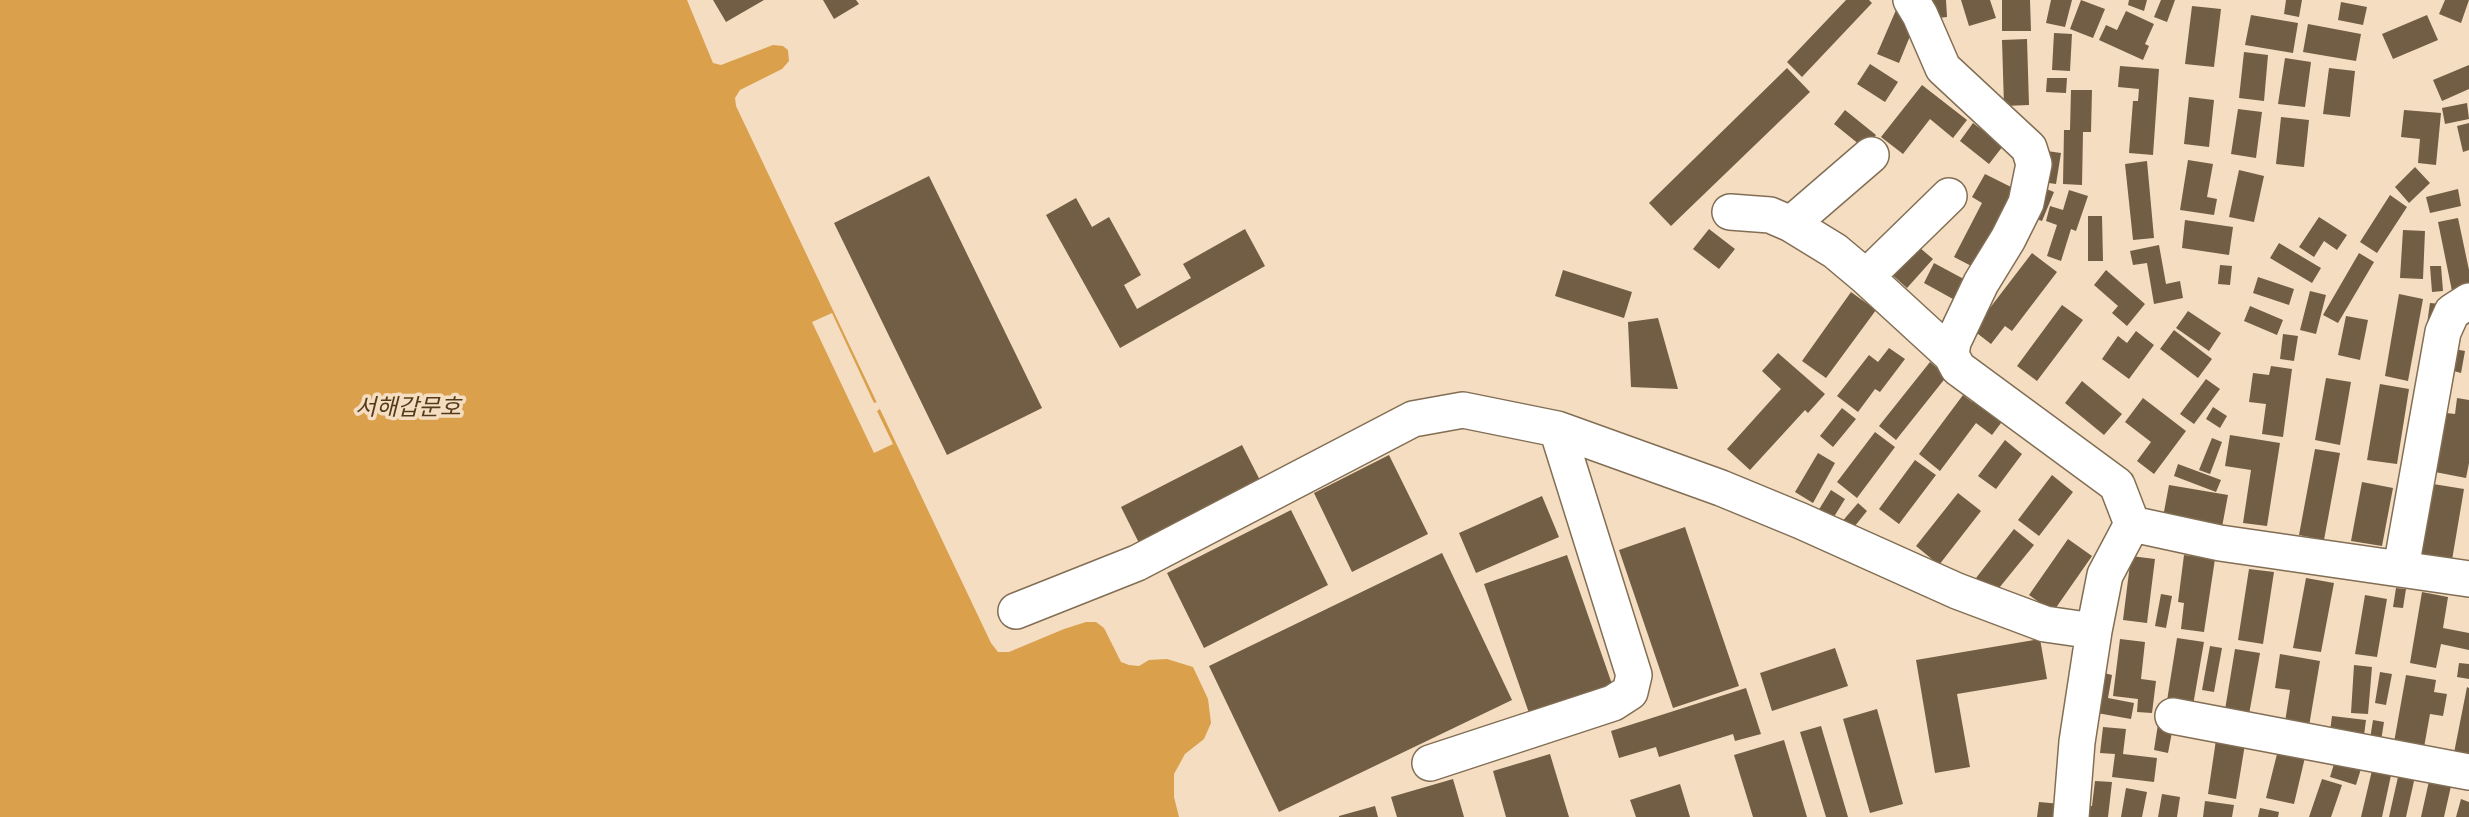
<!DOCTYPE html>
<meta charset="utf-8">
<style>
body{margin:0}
canvas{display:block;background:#f4ddc1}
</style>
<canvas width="2469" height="817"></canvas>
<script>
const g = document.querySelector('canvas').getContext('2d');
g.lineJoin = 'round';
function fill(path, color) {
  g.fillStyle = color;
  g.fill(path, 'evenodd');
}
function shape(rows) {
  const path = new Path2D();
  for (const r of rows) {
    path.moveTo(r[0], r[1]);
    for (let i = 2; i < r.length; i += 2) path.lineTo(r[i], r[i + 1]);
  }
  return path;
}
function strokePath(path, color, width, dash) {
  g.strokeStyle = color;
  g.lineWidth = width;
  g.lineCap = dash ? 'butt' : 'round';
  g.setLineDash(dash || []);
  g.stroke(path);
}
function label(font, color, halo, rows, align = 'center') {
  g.font = font + ' Ubuntu,"Noto Sans KR",sans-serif';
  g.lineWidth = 7;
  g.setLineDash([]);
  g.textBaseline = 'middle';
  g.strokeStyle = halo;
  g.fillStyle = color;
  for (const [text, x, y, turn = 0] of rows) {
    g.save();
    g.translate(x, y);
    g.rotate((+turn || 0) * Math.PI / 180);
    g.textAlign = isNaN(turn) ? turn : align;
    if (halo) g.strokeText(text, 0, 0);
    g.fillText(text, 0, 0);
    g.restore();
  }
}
fill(shape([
 [0,0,687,0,713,63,721,65,773,45,783,46,788,50,789,61,782,69,740,90,735,98,736,106,991,643,998,652,1009,652,1064,629,1086,622,1096,622,1104,628,1121,662,1129,665,1139,666,1149,660,1167,659,1193,667,1208,699,1211,723,1204,739,1185,754,1174,774,1174,797,1179,817,0,817]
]), '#daa04c');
fill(shape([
 [832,313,874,403,877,402,880,409,877,411,893,444,874,453,812,322]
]), '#f4ddc1');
fill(shape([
 [713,0,764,0,726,22],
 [823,0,856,0,859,4,834,19],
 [1846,0,1869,0,1872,3,1802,77,1787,62],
 [1929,0,1946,0,1947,17,1930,19],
 [1961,0,1990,0,1996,18,1969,26],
 [2002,0,2030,0,2031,31,2002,31],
 [2051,0,2072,0,2065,27,2046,23],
 [2081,0,2105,9,2093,38,2070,29],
 [2129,0,2147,0,2144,11,2128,5],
 [2161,0,2175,0,2167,22,2154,17],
 [2286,0,2302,0,2299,17,2284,14],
 [2445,0,2469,0,2461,23,2439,14],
 [2341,2,2367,7,2363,25,2338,20],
 [2192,6,2221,9,2214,67,2185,64],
 [1896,10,1917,19,1899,63,1877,54],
 [2126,11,2154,24,2145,44,2149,46,2143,60,2099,40,2106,25,2117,30],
 [2251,15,2298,23,2293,53,2245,45],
 [2427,15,2438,40,2393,59,2382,34],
 [2308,24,2361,34,2356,61,2303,52],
 [2054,33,2072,34,2070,71,2052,70],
 [2027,39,2029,105,2004,106,2002,40],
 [2244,52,2268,55,2264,101,2239,98],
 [2285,58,2311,62,2305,107,2278,104],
 [1870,64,1898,82,1885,102,1857,84],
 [2469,65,2469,89,2442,101,2433,80],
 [2120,66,2159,69,2153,155,2129,153,2133,101,2138,101,2139,89,2118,87],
 [1787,68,1810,92,1671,226,1649,203],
 [2329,68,2355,71,2350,117,2323,114],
 [2047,78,2067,78,2066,93,2046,92],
 [1922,85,1967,120,1953,138,1930,119,1903,154,1881,137],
 [2071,90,2092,90,2091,132,2083,132,2082,185,2063,184,2064,130,2070,130],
 [2189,97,2214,100,2209,147,2184,144],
 [2467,103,2469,119,2445,124,2442,108],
 [2238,109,2262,112,2256,158,2231,154],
 [1845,110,1876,135,1865,149,1834,124],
 [2404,110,2441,113,2436,165,2418,163,2420,139,2401,137],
 [2281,117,2309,120,2304,167,2276,164],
 [1973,123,2003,146,1989,164,1960,141],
 [2469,123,2469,150,2463,152,2457,126],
 [2047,151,2061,153,2056,184,2042,182],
 [2188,160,2213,164,2207,197,2217,199,2214,215,2180,210],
 [2147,161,2154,238,2133,240,2125,164],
 [2415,167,2430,183,2409,203,2395,187],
 [2239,170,2264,176,2254,222,2229,217],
 [1985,174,2021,192,1979,270,1954,257,1982,203,1972,197],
 [929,176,1042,408,947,455,834,223],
 [2039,186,2054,192,2042,221,2028,216],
 [2458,189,2461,206,2430,213,2426,197],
 [2069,190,2088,196,2076,231,2071,229,2061,261,2047,256,2057,225,2046,221,2050,206,2063,210],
 [2390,195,2407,207,2377,253,2360,242],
 [1076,198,1092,227,1109,217,1141,275,1124,285,1137,309,1191,278,1183,264,1245,229,1265,266,1120,348,1046,215],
 [2088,216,2102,216,2103,261,2088,261],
 [2319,217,2347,235,2337,250,2324,241,2314,257,2299,247],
 [2458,218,2469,270,2469,288,2452,291,2438,222],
 [2185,220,2233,227,2229,255,2182,248],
 [1709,229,1735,249,1719,269,1693,249],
 [2403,230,2425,231,2423,279,2400,278],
 [1913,242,1933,259,1907,288,1888,271],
 [2279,243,2321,268,2312,283,2270,258],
 [2159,245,2166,284,2180,281,2183,298,2154,304,2147,263,2133,265,2130,251],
 [2032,253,2057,272,2012,331,2005,326,1991,344,1973,330],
 [2359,253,2374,262,2338,323,2323,315],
 [1934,263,1973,284,1962,304,1924,283],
 [2220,265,2232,266,2230,285,2218,284],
 [2430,266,2441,266,2443,291,2432,292],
 [1563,270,1632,292,1624,318,1555,296],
 [2106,270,2145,304,2127,326,2112,313,2118,306,2094,285],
 [2258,277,2294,289,2289,305,2253,293],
 [2310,291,2326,295,2316,334,2300,330],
 [1851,292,1876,310,1826,378,1802,361],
 [2399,294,2423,299,2408,381,2385,376],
 [2430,303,2441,304,2426,331],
 [2062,305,2083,320,2037,381,2017,366],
 [2250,306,2283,320,2277,335,2244,321],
 [2188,311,2221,333,2209,351,2176,328],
 [2346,316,2368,320,2360,360,2338,355],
 [1658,318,1678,389,1631,387,1628,322],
 [2174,330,2212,359,2198,378,2160,349],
 [2136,331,2154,345,2129,379,2102,359,2118,336,2127,343],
 [2283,334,2298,336,2294,361,2280,359],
 [1889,348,1905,359,1880,392,1875,389,1858,412,1837,396,1869,355,1878,362],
 [2454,349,2465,351,2461,373,2450,370],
 [1778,353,1825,394,1808,413,1805,410,1750,470,1727,449,1781,389,1762,371],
 [1930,362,1947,376,1896,440,1879,426],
 [2271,366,2292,369,2283,437,2262,434,2266,404,2249,402,2253,373,2269,375],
 [2326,378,2351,382,2340,445,2315,440],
 [2206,379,2220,389,2194,424,2180,414],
 [2082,381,2122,414,2104,435,2065,403],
 [2380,384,2409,389,2397,464,2367,460],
 [1963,395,1972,402,1976,397,2004,419,1992,435,1976,423,1940,471,1919,454],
 [2143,398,2186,431,2154,474,2137,461,2151,442,2125,422],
 [2457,398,2469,400,2469,463,2466,478,2435,472,2446,413,2455,414],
 [2213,407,2227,416,2220,428,2206,419],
 [1842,408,1856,419,1833,447,1820,436],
 [1875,432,1895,447,1857,498,1837,482],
 [2230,435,2280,443,2267,526,2243,523,2251,470,2225,466],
 [2212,438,2222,442,2210,474,2199,470],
 [2005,440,2022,454,1996,489,1978,476],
 [1242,445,1264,488,1143,551,1121,507],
 [2315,449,2340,453,2324,540,2299,535],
 [1818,453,1835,463,1813,503,1795,492],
 [1389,455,1428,534,1352,572,1314,493],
 [1915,460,1936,475,1899,524,1879,509],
 [2178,464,2221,480,2216,492,2174,476],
 [2052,475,2073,492,2039,536,2018,520],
 [2362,482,2393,488,2382,546,2351,541],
 [2427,483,2464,489,2452,560,2415,554],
 [2169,485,2228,495,2222,527,2163,517],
 [1831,490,1845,499,1832,520,1818,511],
 [1958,493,1981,511,1939,565,1916,546],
 [1542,496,1559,537,1476,573,1459,533],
 [1858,503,1867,511,1850,532,1840,524],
 [1291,510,1328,585,1204,648,1167,573],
 [1685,527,1739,686,1673,708,1619,550],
 [2014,529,2034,545,1995,593,1976,578],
 [2068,539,2092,556,2053,612,2029,595],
 [1442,553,1512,700,1279,812,1209,666],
 [1567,555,1612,684,1529,713,1484,584],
 [2184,555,2215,559,2204,632,2181,629,2184,603,2178,602],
 [2131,556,2155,559,2147,623,2123,620],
 [2249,569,2274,572,2263,644,2238,640],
 [2306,578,2334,583,2321,652,2293,648],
 [2396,588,2406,589,2403,608,2393,607],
 [2422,592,2448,597,2443,628,2469,633,2469,650,2441,644,2436,668,2410,663],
 [2161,594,2172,596,2166,628,2155,626],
 [2365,595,2387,599,2377,657,2355,654],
 [2177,638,2204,642,2192,711,2166,707],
 [2040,639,2047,679,1957,694,1970,767,1935,773,1916,660],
 [2120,639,2145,642,2141,679,2156,681,2152,713,2137,712,2138,699,2113,696],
 [2210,646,2222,648,2214,692,2202,690],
 [1835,648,1848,686,1772,711,1760,673],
 [2235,649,2260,653,2248,720,2224,716],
 [2280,654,2320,661,2309,726,2285,722,2290,690,2275,688],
 [2459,663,2469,664,2469,679,2457,677],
 [2354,665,2372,667,2368,714,2351,713],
 [2380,672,2392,674,2386,705,2375,703],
 [2104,673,2112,675,2108,698,2134,703,2131,719,2097,713],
 [2406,675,2436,680,2434,692,2447,694,2443,716,2430,714,2423,753,2393,748],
 [2467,687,2469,688,2469,761,2453,758],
 [1746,688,1761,734,1735,741,1733,734,1659,757,1656,747,1619,758,1611,731],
 [1877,709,1903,804,1870,813,1843,719],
 [2332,716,2366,720,2363,743,2329,739],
 [2373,720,2384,722,2380,747,2369,745],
 [2158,724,2173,727,2168,753,2154,750],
 [1821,726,1848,817,1826,817,1800,732],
 [2103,727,2126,729,2123,754,2157,758,2154,782,2112,777,2115,754,2100,753],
 [2217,733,2246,738,2236,799,2208,794],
 [1784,740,1807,817,1753,817,1734,755],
 [2279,746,2306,753,2294,804,2266,798],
 [2338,751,2364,759,2356,785,2330,777],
 [1550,754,1569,817,1506,817,1493,771],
 [2374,762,2393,766,2382,817,2361,817],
 [2400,768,2416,772,2406,817,2389,817],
 [1453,779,1464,817,1397,817,1391,797],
 [2322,779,2342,785,2331,817,2309,817],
 [2095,781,2112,782,2108,817,2082,817,2083,805,2092,806],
 [2429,781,2451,786,2444,817,2421,817],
 [1680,784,1690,817,1636,817,1630,800],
 [2126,788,2147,792,2142,817,2121,817],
 [2162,794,2180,797,2177,817,2158,817],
 [2461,799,2469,802,2469,817,2456,817],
 [2205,801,2234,805,2232,817,2203,817],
 [2039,802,2061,804,2060,817,2037,817],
 [1375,806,1378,817,1339,817,1339,816],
 [2260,808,2279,812,2278,817,2258,817]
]), '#715e44');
const minor = shape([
 [1911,0,1920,15,1943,68,2029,148,2034,164,2026,203,2008,239,1981,283,1953,342,1951,355,1958,368,2117,485,2132,524,2220,543,2469,579],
 [1949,196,1866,277,1951,355],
 [1730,212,1770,215,1791,224,1835,251,1866,277],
 [1791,224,1871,155],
 [2401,568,2443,332,2452,312,2469,301],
 [1016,611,1137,563,1413,419,1463,410,1557,429,1721,488,1801,521,1957,591,2045,624,2094,631],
 [2173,716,2469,772],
 [1430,763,1613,703,1630,692,1634,675,1557,429],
 [2071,817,2077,742,2094,631,2105,575,2132,524]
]);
strokePath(minor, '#826e54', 38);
strokePath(minor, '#fff', 35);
label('italic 23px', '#533b18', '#f4ddc1', [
 ["서해갑문호",408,407]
]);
</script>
